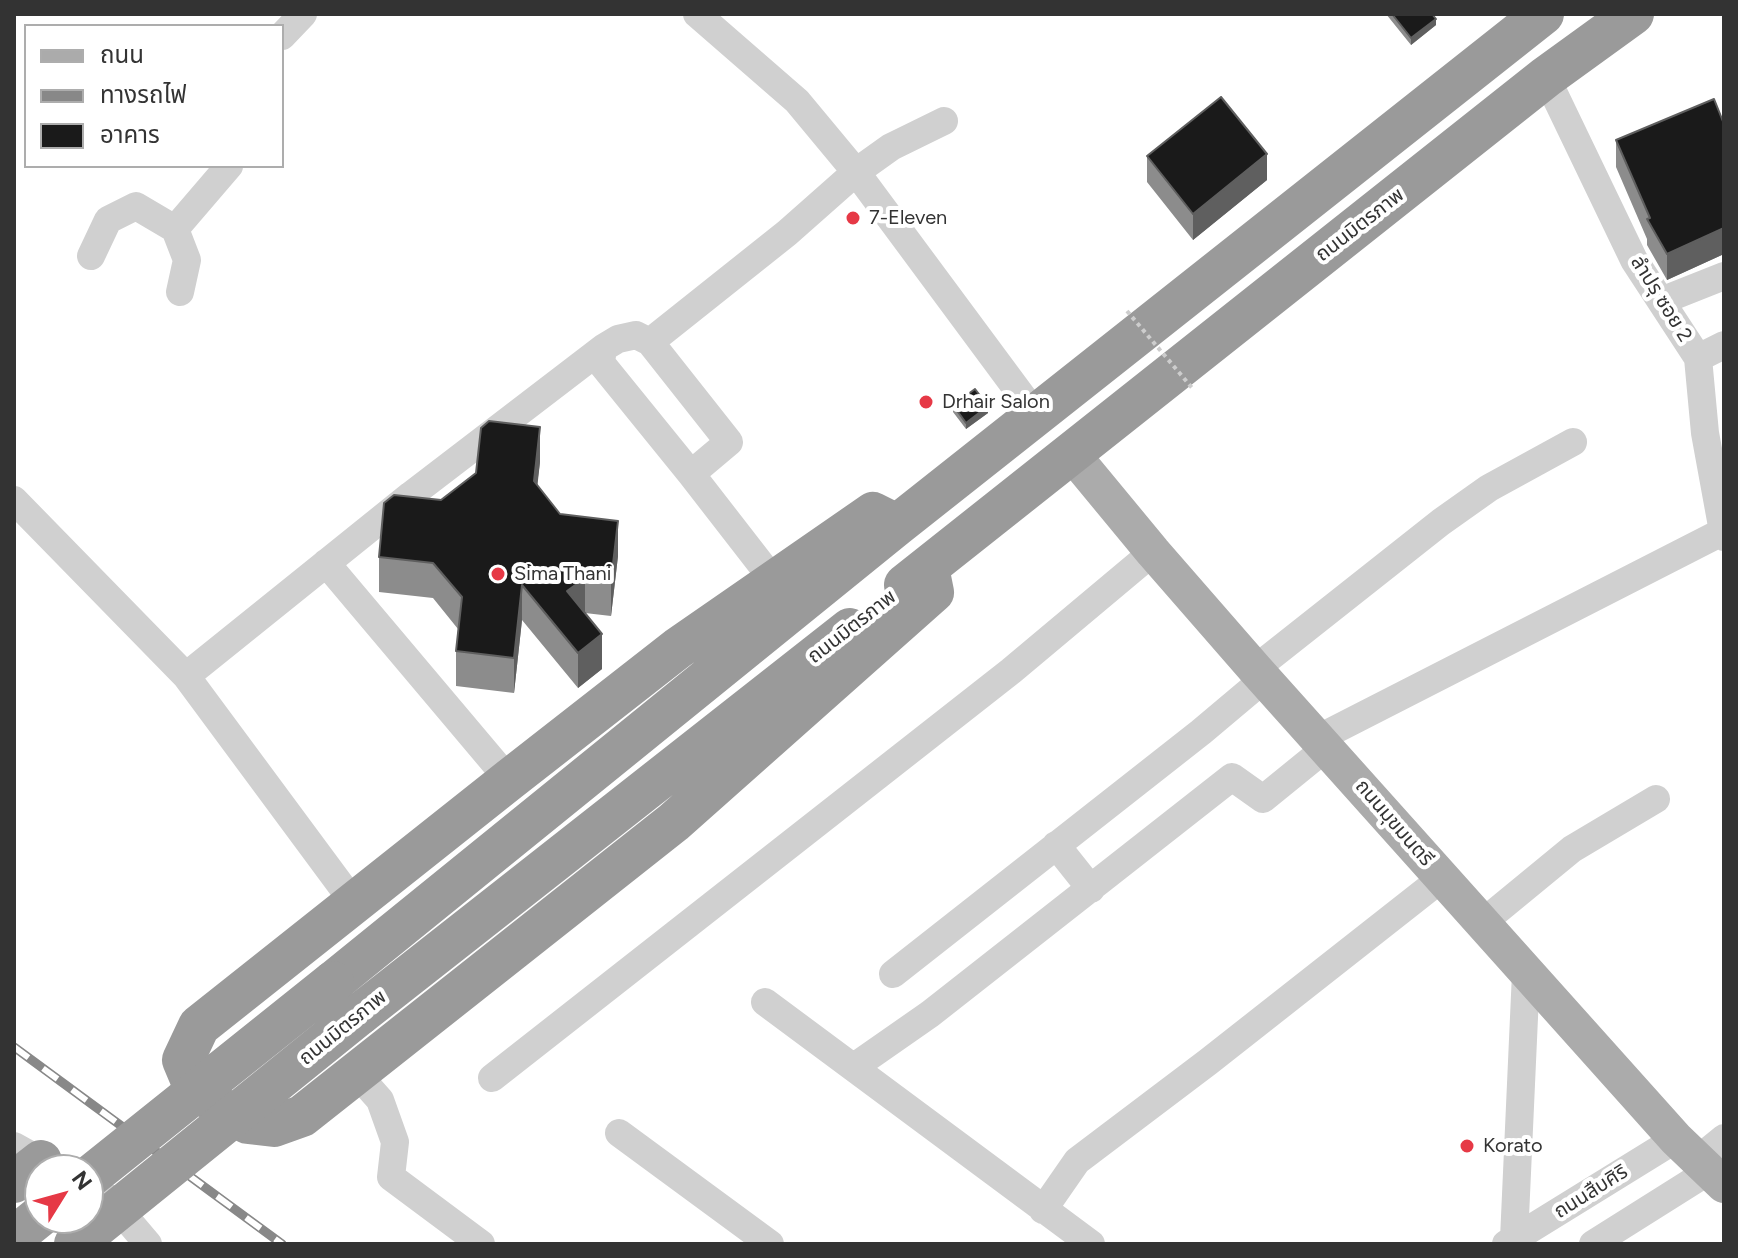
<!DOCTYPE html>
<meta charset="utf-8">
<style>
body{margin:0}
#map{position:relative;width:1738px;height:1258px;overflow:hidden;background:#fff;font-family:Figtree,"Noto Sans Thai",sans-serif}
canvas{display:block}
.frame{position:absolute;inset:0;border:16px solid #333;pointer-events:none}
.legend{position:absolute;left:24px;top:24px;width:260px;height:144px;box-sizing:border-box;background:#fff;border:2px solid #adadad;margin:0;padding:10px 14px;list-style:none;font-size:24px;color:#333}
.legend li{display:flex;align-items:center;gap:16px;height:40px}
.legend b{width:40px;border:2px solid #adadad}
.north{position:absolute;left:24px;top:1154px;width:80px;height:80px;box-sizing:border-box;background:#fff;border:2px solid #adadad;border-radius:50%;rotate:53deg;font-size:22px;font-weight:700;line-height:32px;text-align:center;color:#333}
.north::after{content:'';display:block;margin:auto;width:28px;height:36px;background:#e63946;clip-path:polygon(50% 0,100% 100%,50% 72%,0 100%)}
</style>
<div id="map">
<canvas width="1738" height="1258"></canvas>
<div class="frame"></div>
<ul class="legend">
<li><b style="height:10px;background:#ababab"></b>ถนน</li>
<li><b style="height:10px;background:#888"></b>ทางรถไฟ</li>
<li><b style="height:22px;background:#1a1a1a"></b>อาคาร</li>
</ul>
<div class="north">N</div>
</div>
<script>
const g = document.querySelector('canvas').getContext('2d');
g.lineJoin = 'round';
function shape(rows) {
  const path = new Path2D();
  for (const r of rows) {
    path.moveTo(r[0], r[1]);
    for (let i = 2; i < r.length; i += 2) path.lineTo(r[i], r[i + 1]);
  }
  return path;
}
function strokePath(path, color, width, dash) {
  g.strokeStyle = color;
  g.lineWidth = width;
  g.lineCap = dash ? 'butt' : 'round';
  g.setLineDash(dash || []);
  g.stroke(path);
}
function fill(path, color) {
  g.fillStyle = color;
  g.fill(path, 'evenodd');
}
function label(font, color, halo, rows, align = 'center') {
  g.font = font + ' Figtree,"Noto Sans Thai",sans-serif';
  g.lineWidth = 8;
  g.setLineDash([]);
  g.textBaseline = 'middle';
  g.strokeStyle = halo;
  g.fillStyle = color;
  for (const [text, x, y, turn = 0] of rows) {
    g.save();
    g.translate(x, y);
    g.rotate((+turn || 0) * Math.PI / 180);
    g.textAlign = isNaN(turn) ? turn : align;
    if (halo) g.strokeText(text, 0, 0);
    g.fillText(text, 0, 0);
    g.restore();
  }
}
strokePath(shape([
 [697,14,797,101,856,172,1036,415],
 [282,36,303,14],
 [1546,77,1634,260,1698,358,1705,433,1724,537],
 [91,256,108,220,136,206,175,229],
 [180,292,187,260,175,229,229,166],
 [1661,301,1724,276],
 [650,342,636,335,618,339,603,348,601,363,691,474],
 [1698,358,1724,345],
 [14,500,186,676,354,903],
 [326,563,509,780],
 [774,581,691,474,729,442,650,342,787,233,856,172,891,147,944,121],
 [1255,669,1441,522,1489,488,1573,442],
 [186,676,411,495,603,348],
 [1319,738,1722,532],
 [1056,845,1091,889],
 [1482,923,1572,849,1656,799],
 [893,974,1201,732,1264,679],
 [765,1002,1091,1244],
 [854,1067,930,1014,1232,777,1263,799,1327,747],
 [357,1074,380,1100,395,1142,391,1177,481,1244],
 [492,1078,1011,671,1153,552],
 [619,1133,770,1244],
 [14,1146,41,1161,64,1170],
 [1697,1160,1724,1138],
 [109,1198,148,1244],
 [1043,1210,1077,1161,1208,1062,1442,878],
 [1514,1239,1526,973],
 [1506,1244,1676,1139],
 [1593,1244,1709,1171]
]), '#d0d0d0', 28);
strokePath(shape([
 [1072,454,1153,552,1255,669,1676,1139,1724,1185]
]), '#ababab', 36);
strokePath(shape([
 [897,525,873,513,678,648,509,780,199,1026,183,1060,191,1079,221,1109,248,1123,274,1126,302,1116,674,822,933,592,928,567],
 [905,585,1546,77,1633,14],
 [333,982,897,525,1543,14],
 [360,1014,850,629],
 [14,1182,41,1161],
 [14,1237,40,1216]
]), '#9a9a9a', 42);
const rail = shape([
 [14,1047,282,1244]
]);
strokePath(rail, '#888', 9);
strokePath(rail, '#fff', 6, [18]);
strokePath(shape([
 [1127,311,1193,389]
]), '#cdcdcd', 4, [4, 4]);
strokePath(shape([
 [88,1178,333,982],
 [75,1244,360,1014]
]), '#9a9a9a', 42);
fill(shape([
 [1386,14,1432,14,1436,25,1411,45],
 [1724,124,1724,254,1667,280,1647,245,1647,239,1616,167,1616,140],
 [1147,156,1267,180,1193,240,1147,182],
 [953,405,988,413,966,429,953,412],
 [540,462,537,485,560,514,618,556,611,616,585,613,602,669,578,688,522,620,514,693,456,686,456,651,458,629,433,598,379,592,379,557]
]), '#8c8c8c');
fill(shape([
 [1436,19,1436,25,1411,45,1411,38],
 [1267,154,1267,180,1193,240,1193,214],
 [1724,228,1724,254,1667,280,1667,254],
 [988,406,988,413,966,429,966,423],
 [540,427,540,462,534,516,534,481],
 [618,521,618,556,611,616,611,581],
 [585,578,585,613,567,591],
 [522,585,522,620,514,693,514,658],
 [602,634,602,669,578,688,578,653]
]), '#5f5f5f');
const building = shape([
 [1392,14,1432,14,1436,19,1411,38,1392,14],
 [1221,97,1267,154,1193,214,1147,156,1221,97],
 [1714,99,1724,124,1724,228,1667,254,1647,219,1650,218,1616,140,1714,99],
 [975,389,988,406,966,423,953,405,975,389],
 [489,421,540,427,534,481,560,514,618,521,611,581,585,578,567,591,602,634,578,653,522,585,514,658,456,651,462,597,433,563,379,557,384,503,394,495,441,500,476,473,481,428,489,421]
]);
fill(building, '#1a1a1a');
strokePath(building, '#5f5f5f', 2);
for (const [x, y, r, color] of [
 [853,218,8,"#e63946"],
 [926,402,8,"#e63946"],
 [498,574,8,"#e63946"],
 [1467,1146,8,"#e63946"]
]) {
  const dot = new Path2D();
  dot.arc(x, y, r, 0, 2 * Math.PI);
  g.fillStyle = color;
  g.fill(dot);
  strokePath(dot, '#fff', 3);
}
label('20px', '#333', '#fff', [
 ["7-Eleven",869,218],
 ["Drhair Salon",942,402],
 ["Sima Thani",514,574],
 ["Korato",1483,1146]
], 'left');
label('20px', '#333', '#fff', [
 ["ถนนมิตรภาพ",1360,225,-38],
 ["ลำปรุ ซอย 2",1661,299,58],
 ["ถนนมิตรภาพ",852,627,-38],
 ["ถนนมุขมนตรี",1394,823,49],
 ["ถนนมิตรภาพ",343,1028,-39],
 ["ถนนสืบศิริ",1591,1192,-32]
]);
</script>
